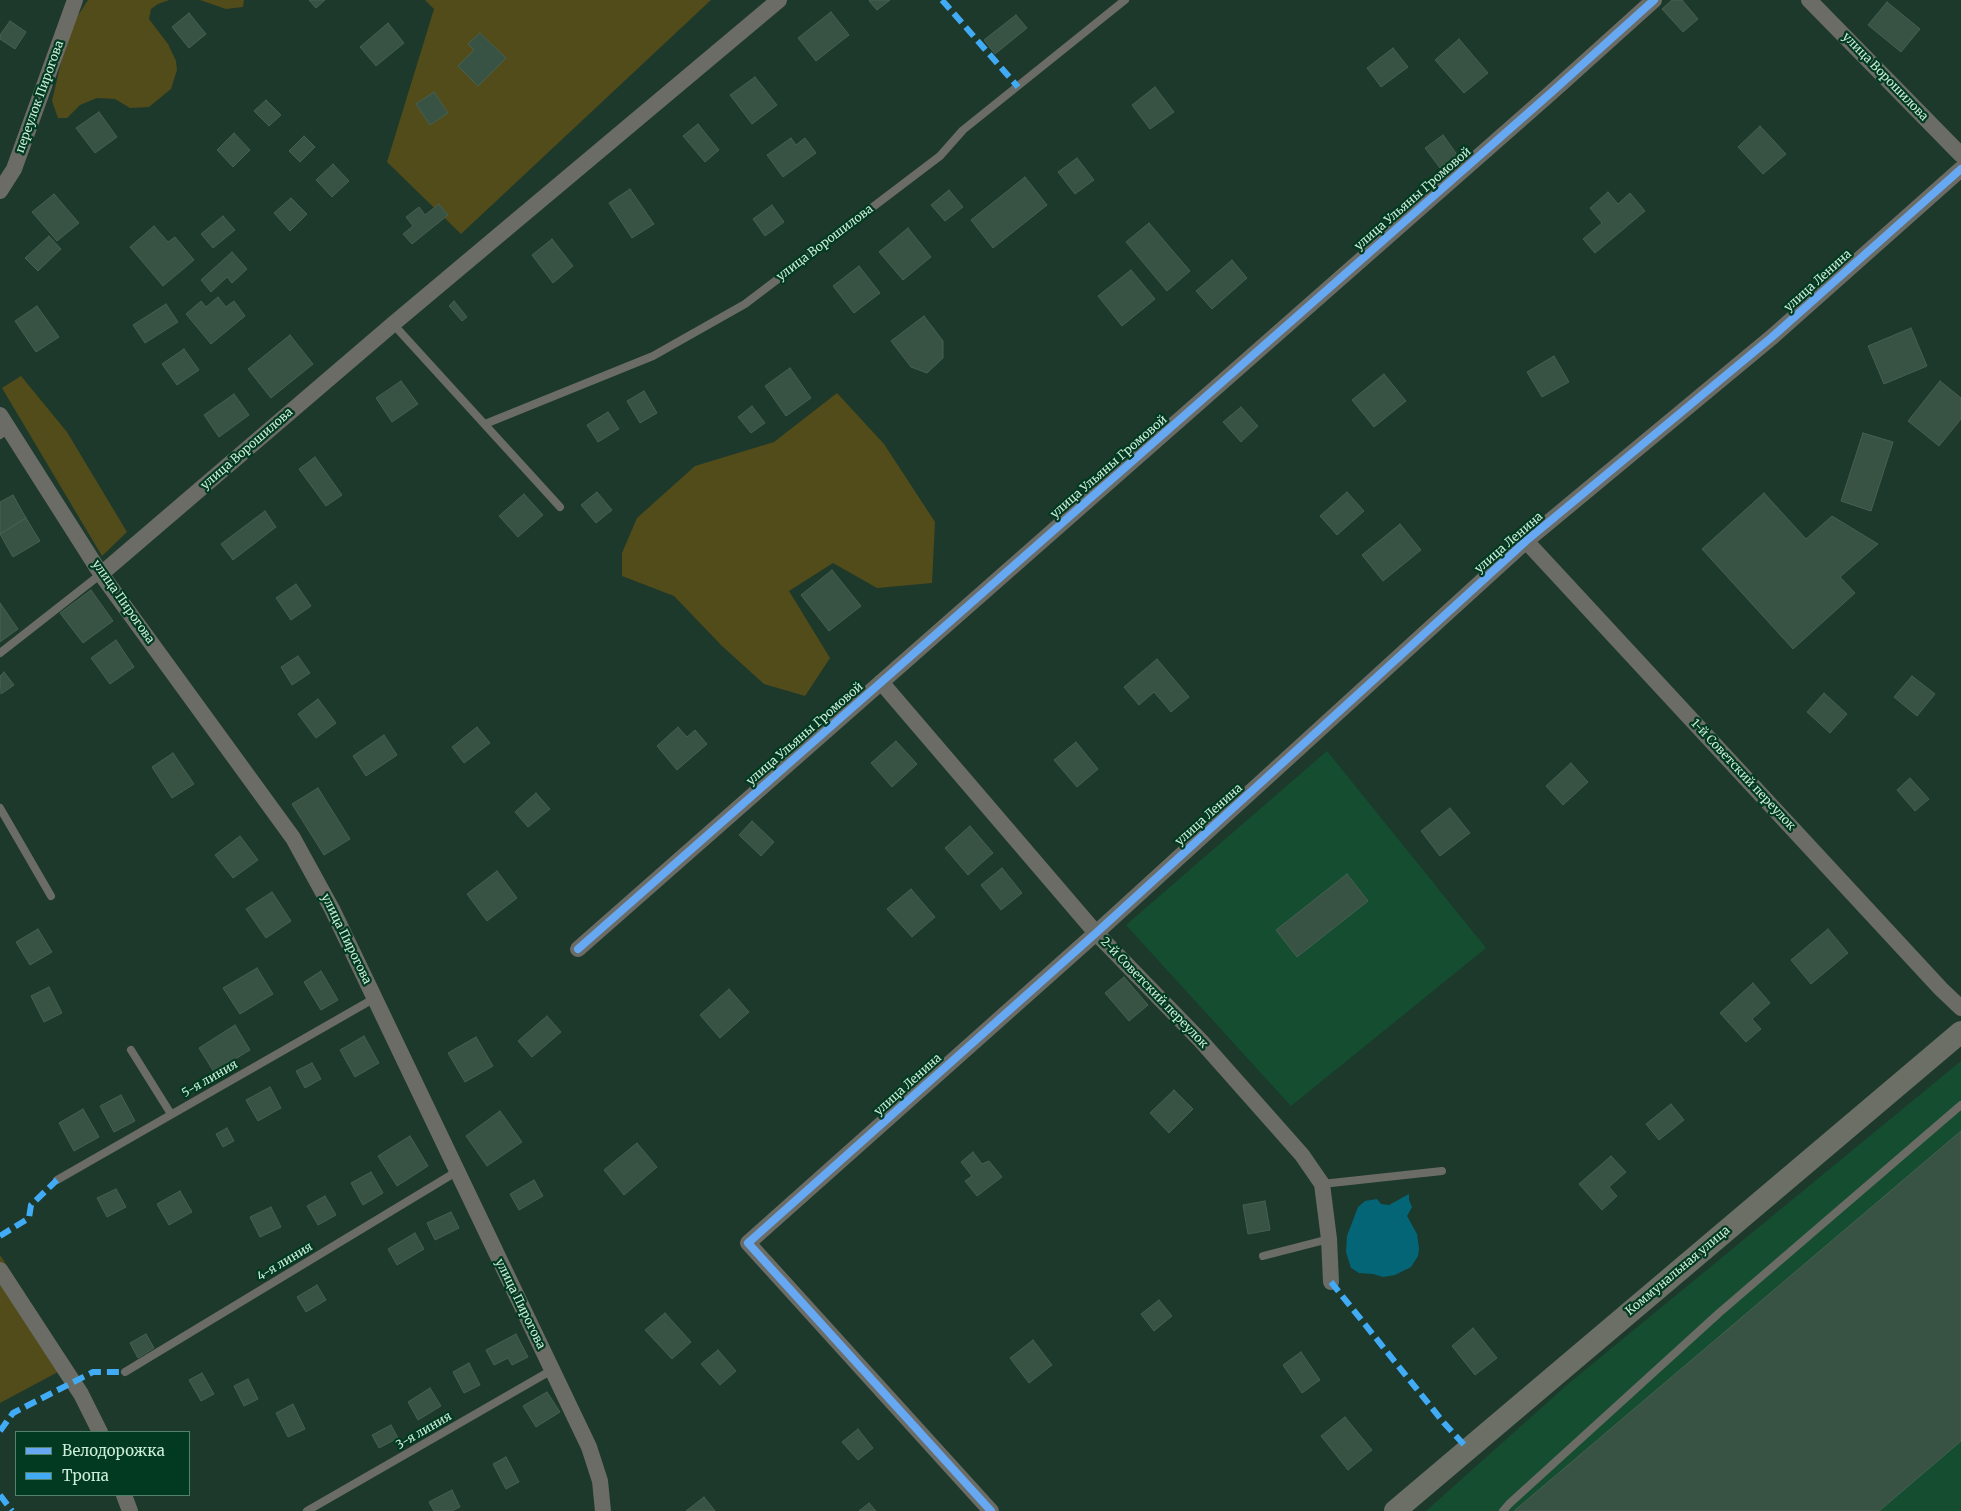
<!DOCTYPE html>
<meta charset="utf-8">
<style>
body{margin:0}
#map{position:relative;width:1961px;height:1511px;overflow:hidden;background:#1d392b;font-family:Merriweather,serif}
canvas{display:block}
.legend{position:absolute;left:15px;top:1431px;width:175px;height:65px;box-sizing:border-box;background:#023a21;border:1px solid #53826a;margin:0;padding:6px 9px;list-style:none;font-size:15px;color:#ccedd8}
.legend li{display:flex;align-items:center;gap:10px;height:25px}
.legend b{width:25px;border:1px solid #53826a}
</style>
<div id="map">
<canvas width="1961" height="1511"></canvas>
<ul class="legend">
<li><b style="height:6px;background:#66a8f1"></b>Велодорожка</li>
<li><b style="height:6px;background:#42abf6"></b>Тропа</li>
</ul>
</div>
<script>
const g = document.querySelector('canvas').getContext('2d');
g.lineJoin = 'round';
function fill(path, color) {
  g.fillStyle = color;
  g.fill(path, 'evenodd');
}
function shape(rows) {
  const path = new Path2D();
  for (const r of rows) {
    path.moveTo(r[0], r[1]);
    for (let i = 2; i < r.length; i += 2) path.lineTo(r[i], r[i + 1]);
  }
  return path;
}
function strokePath(path, color, width, dash) {
  g.strokeStyle = color;
  g.lineWidth = width;
  g.lineCap = dash ? 'butt' : 'round';
  g.setLineDash(dash || []);
  g.stroke(path);
}
function label(font, color, halo, rows, align = 'center') {
  g.font = font + ' Merriweather,serif';
  g.lineWidth = 4.5;
  g.setLineDash([]);
  g.textBaseline = 'middle';
  g.strokeStyle = halo;
  g.fillStyle = color;
  for (const [text, x, y, turn = 0] of rows) {
    g.save();
    g.translate(x, y);
    g.rotate((+turn || 0) * Math.PI / 180);
    g.textAlign = isNaN(turn) ? turn : align;
    if (halo) g.strokeText(text, 0, 0);
    g.fillText(text, 0, 0);
    g.restore();
  }
}
fill(shape([
 [1327,751,1486,948,1291,1106,1126,925],
 [1961,1061,1961,1511,1426,1511,1568,1384]
]), '#154d31');
fill(shape([
 [88,0,169,0,158,4,151,9,149,19,168,44,176,61,177,70,171,89,149,107,130,108,115,99,97,98,80,105,67,118,58,118,52,101,63,54,75,20],
 [200,0,244,0,243,7,226,9],
 [425,0,711,0,461,234,387,162,434,9],
 [21,376,67,432,127,532,102,556,2,388],
 [837,393,884,444,935,522,932,583,877,588,833,563,789,591,830,658,805,696,764,684,722,646,674,596,622,576,622,553,637,518,695,466,774,442],
 [0,1255,71,1365,0,1403]
]), '#524b1a');
fill(shape([
 [1409,1194,1409,1200,1412,1207,1407,1216,1417,1234,1419,1248,1418,1256,1411,1267,1395,1275,1383,1277,1373,1274,1359,1273,1351,1268,1346,1252,1347,1236,1358,1207,1365,1201,1377,1199,1381,1204,1389,1205]
]), '#046576');
const building = shape([
 [309,0,325,0,316,8,309,0],
 [870,0,890,0,877,10,869,1,870,0],
 [1672,0,1682,0,1698,19,1683,32,1662,9,1672,0],
 [1887,2,1920,29,1901,52,1868,25,1887,2],
 [831,12,849,35,816,61,798,38,831,12],
 [189,13,206,34,189,48,172,27,189,13],
 [1016,15,1027,28,995,54,984,40,1016,15],
 [10,21,26,32,15,49,0,39,0,35,10,21],
 [388,23,404,43,376,66,360,47,388,23],
 [480,33,506,58,478,86,458,66,474,50,468,44,480,33],
 [1459,39,1488,73,1464,93,1435,60,1459,39],
 [1393,48,1408,67,1381,87,1367,68,1393,48],
 [755,77,777,105,752,124,730,95,755,77],
 [1155,87,1174,112,1150,129,1132,105,1155,87],
 [434,92,448,113,430,125,416,104,434,92],
 [266,100,281,115,269,126,254,111,266,100],
 [99,112,117,137,95,153,76,128,99,112],
 [698,124,719,150,705,162,683,136,698,124],
 [1760,126,1786,154,1763,174,1738,147,1760,126],
 [234,133,250,150,233,167,217,150,234,133],
 [1443,135,1458,156,1440,168,1425,148,1443,135],
 [304,136,315,147,300,162,289,151,304,136],
 [791,138,796,145,805,138,816,153,783,177,767,155,791,138],
 [1077,158,1094,180,1075,194,1058,172,1077,158],
 [333,164,349,181,332,197,316,180,333,164],
 [1025,177,1047,205,993,248,971,220,1025,177],
 [630,189,654,224,632,238,609,203,630,189],
 [949,190,963,207,945,221,931,205,949,190],
 [1608,192,1618,204,1630,193,1645,211,1595,253,1583,239,1602,223,1590,208,1608,192],
 [54,194,79,223,57,241,32,212,54,194],
 [291,198,307,214,290,231,274,213,291,198],
 [439,204,448,215,412,244,403,234,413,226,406,217,419,207,425,215,439,204],
 [772,205,784,222,765,236,753,219,772,205],
 [223,216,235,230,213,248,201,234,223,216],
 [1149,223,1190,271,1167,291,1126,242,1149,223],
 [154,226,168,242,175,237,194,260,163,286,130,247,154,226],
 [908,228,931,257,903,280,879,252,908,228],
 [49,236,61,249,38,271,25,258,49,236],
 [552,239,573,266,553,283,532,255,552,239],
 [232,252,247,269,232,283,227,277,211,292,201,280,232,252],
 [1232,260,1247,278,1212,309,1196,291,1232,260],
 [859,266,880,293,854,313,833,286,859,266],
 [1131,270,1155,299,1122,326,1098,296,1131,270],
 [218,297,226,307,234,301,245,316,211,344,186,314,201,301,206,307,218,297],
 [454,301,467,317,462,321,449,306,454,301],
 [166,304,178,322,145,343,133,325,166,304],
 [37,306,59,337,36,352,15,321,37,306],
 [924,316,943,341,943,358,927,373,911,367,891,341,924,316],
 [1911,328,1927,366,1884,384,1868,346,1911,328],
 [290,335,313,364,271,398,248,369,290,335],
 [184,349,199,370,177,385,162,364,184,349],
 [1554,356,1569,382,1542,397,1527,372,1554,356],
 [790,368,811,398,786,416,765,386,790,368],
 [1384,374,1406,401,1374,427,1352,400,1384,374],
 [401,381,418,404,392,422,376,398,401,381],
 [1940,381,1961,398,1961,419,1939,446,1908,421,1940,381],
 [644,391,657,413,640,423,627,401,644,391],
 [234,394,249,415,219,437,204,415,234,394],
 [752,406,765,423,751,433,738,417,752,406],
 [1241,407,1258,426,1241,442,1223,422,1241,407],
 [608,412,619,429,598,442,587,425,608,412],
 [1863,433,1893,442,1871,511,1841,501,1863,433],
 [315,457,342,495,326,506,299,469,315,457],
 [597,492,612,510,596,523,581,505,597,492],
 [1347,492,1364,511,1337,535,1320,516,1347,492],
 [1764,493,1806,539,1832,516,1878,544,1840,577,1855,593,1793,649,1702,549,1764,493],
 [524,494,543,515,518,537,499,516,524,494],
 [13,495,26,518,0,534,0,502,13,495],
 [265,511,276,527,233,560,221,544,265,511],
 [26,518,40,541,13,557,0,534,26,518],
 [1400,524,1421,550,1383,581,1362,555,1400,524],
 [832,570,861,606,829,631,801,595,832,570],
 [296,584,311,606,291,620,276,598,296,584],
 [91,590,113,621,83,643,60,613,91,590],
 [0,603,18,629,0,642,0,603],
 [116,640,134,667,110,684,91,658,116,640],
 [298,656,310,673,292,685,281,667,298,656],
 [1157,659,1189,697,1171,712,1154,692,1139,705,1124,687,1157,659],
 [4,672,14,685,1,694,0,676,4,672],
 [1912,676,1935,694,1917,716,1894,697,1912,676],
 [1824,693,1847,714,1830,733,1807,712,1824,693],
 [318,699,336,723,316,738,298,714,318,699],
 [477,727,490,743,464,763,452,747,477,727],
 [678,727,687,737,695,730,707,744,677,770,657,746,678,727],
 [384,735,397,755,366,776,353,756,384,735],
 [896,741,917,764,892,787,871,763,896,741],
 [1076,742,1098,769,1077,787,1054,760,1076,742],
 [173,753,194,784,172,798,152,767,173,753],
 [1571,763,1588,782,1563,805,1546,786,1571,763],
 [1910,778,1929,799,1915,811,1897,790,1910,778],
 [318,788,350,839,324,855,292,804,318,788],
 [536,793,550,809,528,827,515,812,536,793],
 [1450,808,1470,833,1440,856,1421,831,1450,808],
 [752,821,774,842,761,856,739,835,752,821],
 [970,826,993,853,968,875,945,848,970,826],
 [240,836,258,860,233,878,215,855,240,836],
 [1002,868,1022,893,1001,910,981,885,1002,868],
 [497,871,517,898,487,921,467,894,497,871],
 [1347,874,1368,901,1297,957,1276,930,1347,874],
 [911,889,935,917,912,937,887,909,911,889],
 [272,892,291,921,266,938,246,909,272,892],
 [38,929,52,952,30,965,16,942,38,929],
 [1828,929,1848,953,1811,984,1791,960,1828,929],
 [257,968,273,994,240,1014,223,988,257,968],
 [321,971,338,1000,321,1010,304,982,321,971],
 [1124,977,1148,1005,1129,1021,1105,993,1124,977],
 [1753,983,1770,1003,1752,1019,1761,1029,1746,1042,1720,1013,1753,983],
 [49,987,62,1013,44,1022,31,996,49,987],
 [729,989,749,1012,720,1038,700,1015,729,989],
 [547,1016,561,1032,532,1057,518,1041,547,1016],
 [235,1025,250,1050,214,1072,199,1048,235,1025],
 [364,1036,379,1063,355,1077,340,1050,364,1036],
 [476,1037,493,1066,465,1082,448,1053,476,1037],
 [312,1063,321,1079,305,1088,296,1071,312,1063],
 [270,1087,281,1108,258,1121,246,1100,270,1087],
 [1174,1090,1193,1109,1169,1133,1150,1113,1174,1090],
 [121,1095,135,1121,114,1132,100,1106,121,1095],
 [1671,1104,1684,1120,1659,1140,1646,1124,1671,1104],
 [83,1109,99,1137,74,1151,59,1123,83,1109],
 [500,1111,522,1142,487,1166,466,1136,500,1111],
 [227,1128,234,1141,223,1147,216,1134,227,1128],
 [1961,1131,1961,1441,1879,1511,1514,1511,1961,1131],
 [410,1136,428,1166,397,1186,378,1156,410,1136],
 [637,1143,657,1167,624,1195,604,1170,637,1143],
 [973,1152,982,1164,989,1161,1002,1177,977,1196,965,1181,972,1176,961,1162,973,1152],
 [1611,1156,1626,1172,1609,1187,1617,1196,1602,1210,1579,1184,1611,1156],
 [371,1172,383,1193,363,1205,351,1183,371,1172],
 [534,1180,543,1196,519,1210,510,1194,534,1180],
 [116,1189,126,1207,107,1217,97,1198,116,1189],
 [180,1191,192,1212,169,1225,157,1204,180,1191],
 [325,1196,336,1215,318,1225,307,1206,325,1196],
 [1265,1201,1270,1230,1248,1234,1243,1205,1265,1201],
 [271,1207,281,1227,260,1237,250,1217,271,1207],
 [451,1212,459,1228,435,1240,427,1223,451,1212],
 [415,1233,424,1249,397,1265,388,1249,415,1233],
 [317,1285,326,1300,306,1312,297,1297,317,1285],
 [1159,1300,1172,1316,1154,1331,1141,1314,1159,1300],
 [665,1313,691,1342,672,1359,645,1330,665,1313],
 [1473,1328,1497,1358,1475,1375,1452,1346,1473,1328],
 [146,1334,154,1348,138,1358,130,1343,146,1334],
 [516,1334,528,1357,512,1365,508,1358,494,1365,486,1350,516,1334],
 [1033,1340,1052,1365,1029,1383,1010,1358,1033,1340],
 [718,1350,736,1371,720,1385,701,1364,718,1350],
 [1301,1352,1320,1380,1302,1393,1283,1365,1301,1352],
 [469,1363,480,1385,464,1393,453,1372,469,1363],
 [202,1373,214,1394,201,1401,189,1380,202,1373],
 [248,1379,258,1399,244,1406,234,1386,248,1379],
 [430,1388,441,1406,418,1420,408,1402,430,1388],
 [547,1392,560,1412,536,1427,523,1406,547,1392],
 [293,1404,305,1429,288,1437,276,1413,293,1404],
 [1345,1417,1372,1450,1348,1470,1321,1436,1345,1417],
 [391,1425,398,1438,379,1448,372,1435,391,1425],
 [858,1429,873,1448,858,1460,842,1442,858,1429],
 [506,1457,519,1482,506,1489,493,1464,506,1457],
 [452,1490,460,1507,452,1511,434,1511,429,1502,452,1490],
 [704,1497,715,1511,686,1511,704,1497],
 [869,1503,876,1511,859,1511,869,1503]
]);
fill(building, '#385244');
strokePath(building, '#466052', 1);
strokePath(shape([
 [393,324,560,507],
 [485,424,653,356,745,304,940,156,963,130,1125,0],
 [0,435,8,429],
 [0,653,101,574],
 [0,808,51,896],
 [131,1050,171,1114],
 [57,1180,375,998],
 [1322,1184,1442,1171],
 [1263,1256,1329,1239],
 [125,1372,456,1172],
 [307,1511,552,1370],
 [1503,1511,1509,1504,1719,1313,1961,1105]
]), '#6c6c66', 8);
strokePath(shape([
 [1809,0,1961,155],
 [0,191,14,169,75,0],
 [0,415,101,574,293,838,332,909,589,1447,600,1481,603,1511],
 [1526,541,1941,989,1961,1008],
 [101,574,393,324,779,0],
 [881,682,1096,933,1201,1041,1302,1155,1322,1184,1329,1239,1331,1282],
 [578,949,1553,91,1654,0],
 [0,1270,81,1394,100,1432],
 [124,1495,130,1511],
 [991,1511,748,1243,1096,933,1526,541,1772,337,1961,169]
]), '#6c6c66', 16);
strokePath(shape([
 [1395,1511,1961,1032]
]), '#6c6f66', 22);
strokePath(shape([
 [942,0,1018,87],
 [0,1236,29,1218,31,1205,57,1180],
 [1331,1282,1444,1423,1467,1448],
 [0,1431,13,1413,93,1372,125,1372],
 [0,1495,12,1511]
]), '#42abf6', 6, [12, 6]);
strokePath(shape([
 [578,949,1553,91,1654,0],
 [991,1511,748,1243,1096,933,1526,541,1772,337,1961,169]
]), '#66a8f1', 8);
label('12px', '#ccedd8', '#023a21', [
 ["улица Ворошилова",1885,77,46],
 ["переулок Пирогова",40,97,-70],
 ["улица Ульяны Громовой",1413,199,-41],
 ["улица Ворошилова",825,243,-37],
 ["улица Ленина",1818,281,-42],
 ["улица Ворошилова",247,449,-41],
 ["улица Ульяны Громовой",1109,467,-41],
 ["улица Ленина",1509,543,-41],
 ["улица Пирогова",123,602,55],
 ["улица Ульяны Громовой",805,734,-41],
 ["1-й Советский переулок",1743,775,47],
 ["улица Ленина",1209,815,-42],
 ["улица Пирогова",346,939,64],
 ["2-й Советский переулок",1154,993,46],
 ["5-я линия",210,1079,-30],
 ["улица Ленина",908,1085,-42],
 ["4-я линия",285,1262,-31],
 ["Коммунальная улица",1678,1271,-40],
 ["улица Пирогова",520,1304,64],
 ["3-я линия",424,1431,-30]
]);
</script>
